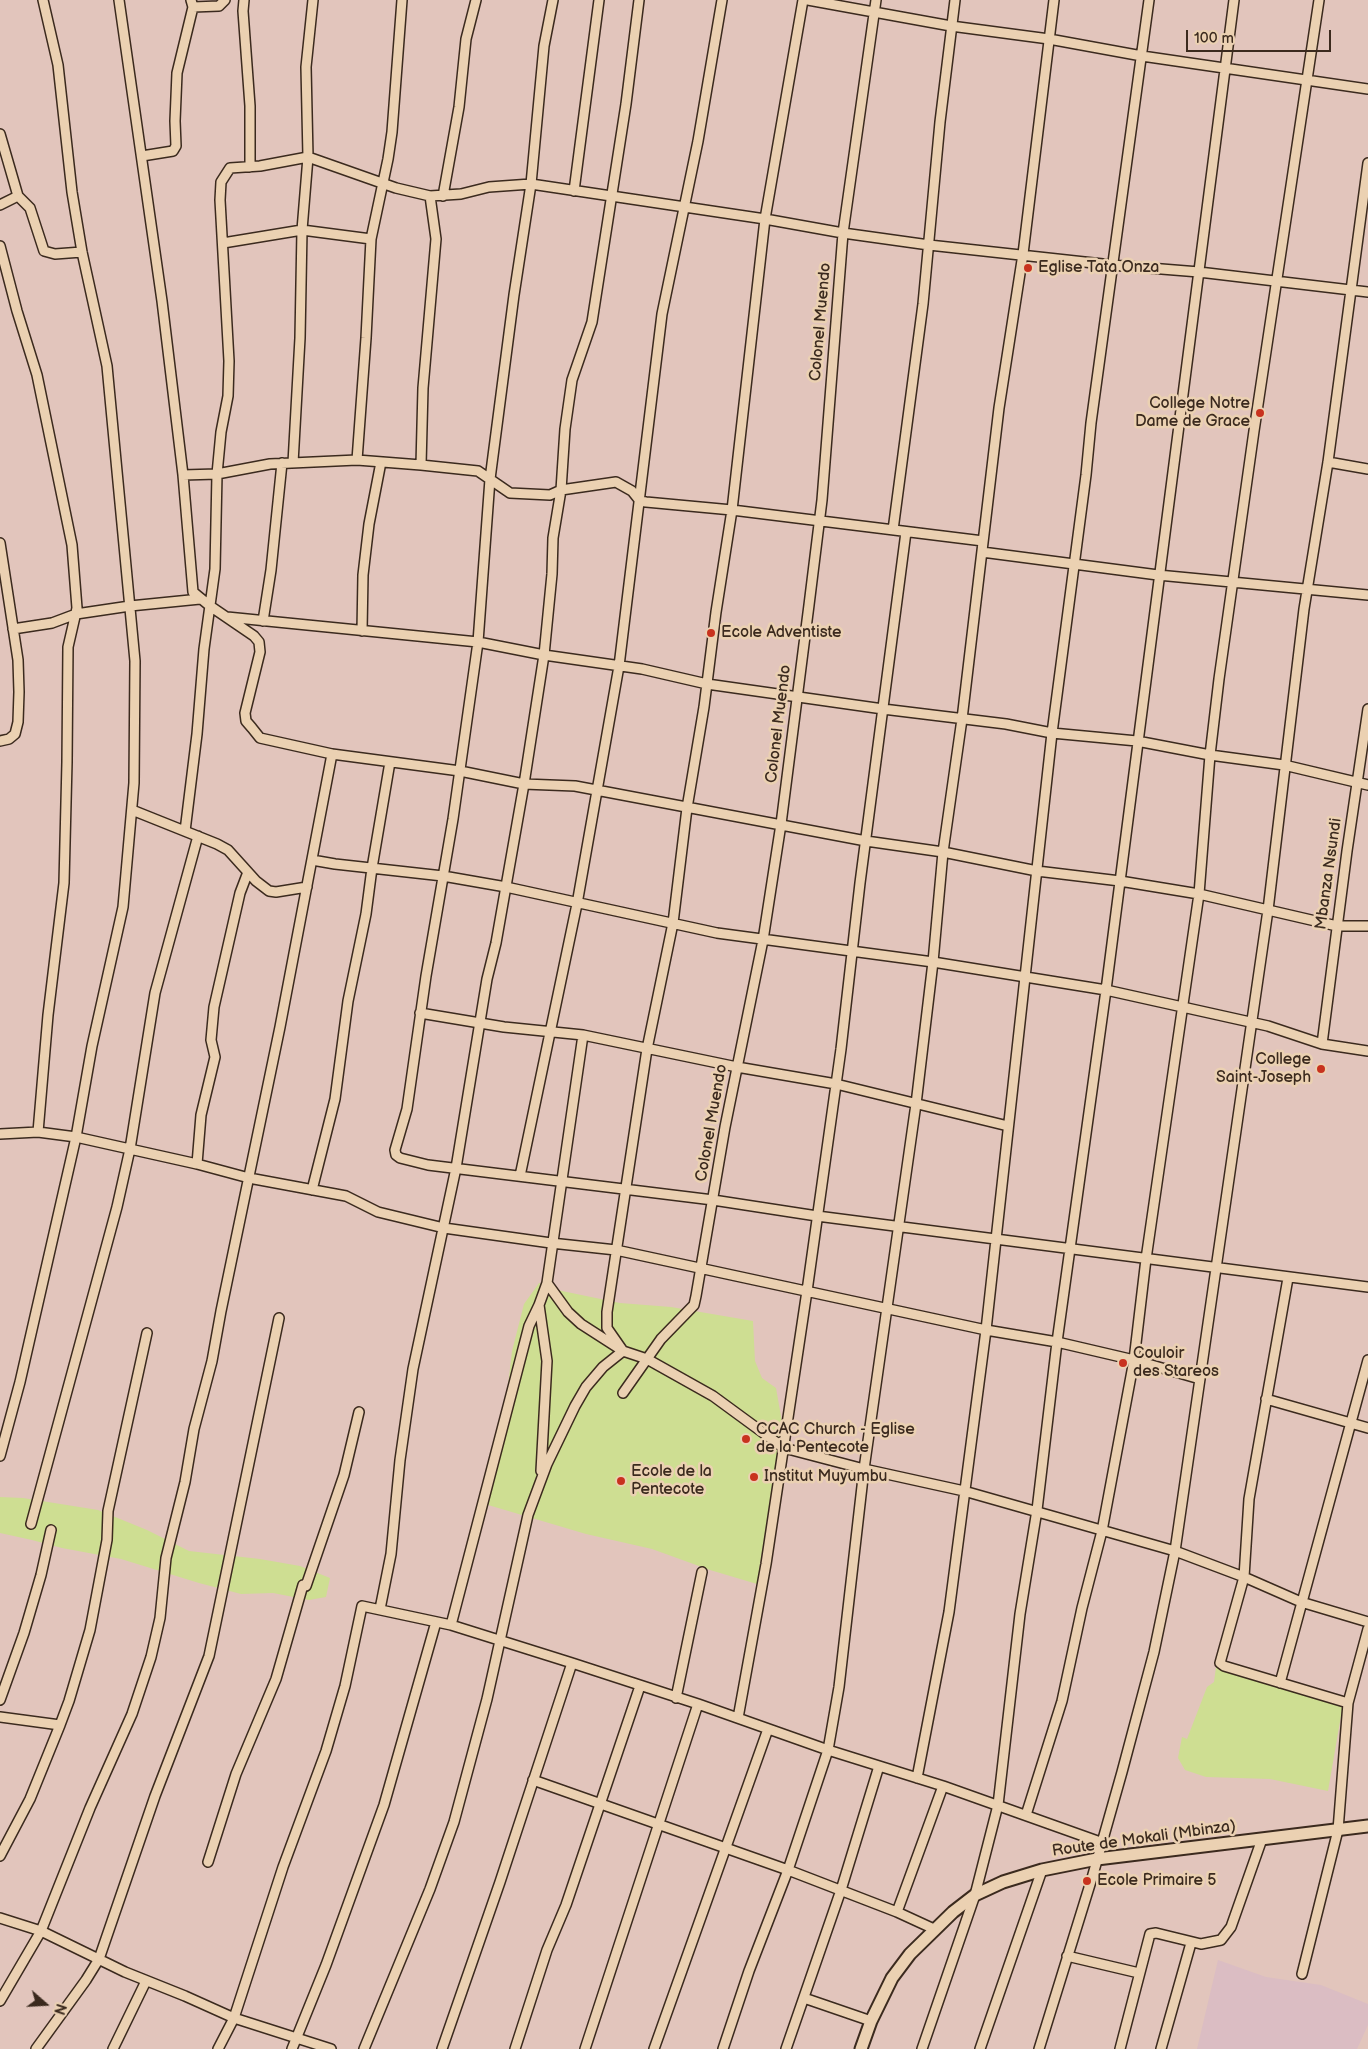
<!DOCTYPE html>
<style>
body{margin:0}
#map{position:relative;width:1368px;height:2049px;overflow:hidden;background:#e2c5bc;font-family:"Balsamiq Sans",sans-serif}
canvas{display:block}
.north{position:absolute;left:20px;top:1979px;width:50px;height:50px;-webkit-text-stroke:4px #ebd1b2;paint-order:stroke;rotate:109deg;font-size:14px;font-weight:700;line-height:20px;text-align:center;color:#3b2a1e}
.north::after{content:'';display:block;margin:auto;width:18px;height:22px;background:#3b2a1e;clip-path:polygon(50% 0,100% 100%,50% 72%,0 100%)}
.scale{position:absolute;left:1186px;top:30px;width:145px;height:22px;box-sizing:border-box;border:2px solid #3b2a1e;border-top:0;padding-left:6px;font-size:15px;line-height:18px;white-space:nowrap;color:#3b2a1e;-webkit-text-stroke:4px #ebd1b2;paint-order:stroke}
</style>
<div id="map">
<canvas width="1368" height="2049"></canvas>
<div class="north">N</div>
<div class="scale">100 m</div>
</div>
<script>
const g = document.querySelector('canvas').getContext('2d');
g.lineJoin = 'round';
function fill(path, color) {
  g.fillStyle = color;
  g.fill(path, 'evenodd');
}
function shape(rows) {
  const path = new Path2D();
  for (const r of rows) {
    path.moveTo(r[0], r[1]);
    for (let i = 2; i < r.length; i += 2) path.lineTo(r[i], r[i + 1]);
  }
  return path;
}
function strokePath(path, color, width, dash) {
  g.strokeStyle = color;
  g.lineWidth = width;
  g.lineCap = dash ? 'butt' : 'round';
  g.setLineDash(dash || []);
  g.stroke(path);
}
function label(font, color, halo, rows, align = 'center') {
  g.font = font + ' "Balsamiq Sans",sans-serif';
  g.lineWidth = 5;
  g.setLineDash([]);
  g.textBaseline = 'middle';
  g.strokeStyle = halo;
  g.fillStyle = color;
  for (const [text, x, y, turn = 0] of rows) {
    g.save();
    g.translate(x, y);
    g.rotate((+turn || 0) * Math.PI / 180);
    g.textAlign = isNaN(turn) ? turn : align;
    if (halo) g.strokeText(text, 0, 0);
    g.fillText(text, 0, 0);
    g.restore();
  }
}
fill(shape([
 [1218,1960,1266,1977,1321,1985,1368,2004,1368,2025,1357,2049,1197,2049]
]), '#dbbdc3');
fill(shape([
 [539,1283,562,1291,620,1303,671,1307,753,1321,755,1361,762,1378,776,1388,782,1422,757,1584,710,1570,652,1549,586,1534,478,1502,507,1394,512,1351,524,1304],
 [0,1497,23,1498,98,1510,147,1530,189,1551,260,1559,300,1566,330,1578,326,1597,309,1600,273,1593,241,1594,199,1583,121,1559,62,1548,32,1540,0,1533],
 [1216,1667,1343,1704,1328,1791,1270,1779,1206,1777,1185,1770,1178,1758,1182,1737,1187,1739,1207,1687,1214,1682]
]), '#cede92');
const street = shape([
 [244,0,243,11,250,106,250,167],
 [553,0,544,46,531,184,514,295,490,479,478,642,453,819,426,976,407,1109,395,1150,396,1155,400,1158,428,1165,713,1200,817,1216,1368,1287],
 [808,0,951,26,1049,39,1142,56,1368,89],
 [193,7,219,6,225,0],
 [0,134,18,196,30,208,44,251,55,254,82,252],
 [142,156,173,151,176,146,175,121,177,73,193,7,191,0],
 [574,191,599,0],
 [443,196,459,107,466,39,476,0],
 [0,205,18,196],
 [223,243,302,230,371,239],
 [0,246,17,311,37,375,72,545,77,608,68,647,67,762,64,883,48,1015,38,1132],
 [357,460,366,338,371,239,388,159,392,132,402,0],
 [1328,462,1368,469],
 [293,463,300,338,302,230,308,157,306,67,313,0],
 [421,465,423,388,436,239,430,196],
 [183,475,217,474,270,464,357,460,421,465,478,471,510,493,550,495,561,490,616,482,632,491,640,501,646,502,732,510,983,541],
 [893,530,923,304,940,122,955,0],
 [0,543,18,660,19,692,18,722,15,734,9,739,0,741],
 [982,552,1158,575,1368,595],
 [227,617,478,642,544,655,642,669,707,684,883,709,1006,724,1052,733,1137,741,1210,755,1284,765,1368,785],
 [263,621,271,570,282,463],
 [13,629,52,623,76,614,130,606,200,599],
 [362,631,363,575,369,524,381,462],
 [332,754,460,771,524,784,575,786,866,841,943,852,1037,871,1120,881,1199,894,1337,926,1368,926],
 [132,810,217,844,228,850,256,881,269,891,276,892,307,887],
 [185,831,197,734,204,649,215,569,217,474,221,432,228,396,229,361,220,200,221,182,230,168,260,166,308,157,396,188,430,196,461,194,489,187,531,184,765,219,843,233,929,245,1112,265,1199,272,1368,292],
 [312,860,335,864,443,876,506,887,717,933,933,962,1106,990,1268,1026,1322,1044,1368,1051],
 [420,1013,504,1027,583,1035,737,1067,836,1084,1008,1126],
 [583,1035,547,1283,568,1312,581,1324,623,1351,647,1359,713,1396,784,1448,864,1469,964,1491,1175,1551,1244,1577,1301,1602,1368,1622],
 [1322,1044,1347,851,1368,709],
 [0,1134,38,1132,76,1137,197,1164,249,1178,346,1196,378,1212,444,1228,551,1243,616,1250,986,1330,1057,1342,1134,1360,1200,1379],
 [197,1164,201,1115,215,1057,211,1040,214,1007,240,893,248,872],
 [520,1176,577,904,619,666,662,314,698,141,722,0],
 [312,1190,335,1099,348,1001,366,914,372,868,390,762],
 [1288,1278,1249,1499,1244,1577,1220,1663,1224,1666,1348,1703],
 [623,1393,661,1339,694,1305,696,1296,725,1127,763,940,781,824,809,605,822,500,843,233,876,0],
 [1266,1399,1368,1428],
 [0,1456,20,1382,76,1137,92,1046,123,907,134,783,135,661,107,366,82,252,72,192,58,65,43,0],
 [541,1471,547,1361,539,1305,547,1283],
 [31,1524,117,1207,130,1149,155,993,198,836],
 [306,1586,344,1475,359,1412],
 [380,1609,391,1554,400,1460,413,1369,456,1168,487,979,496,943,524,784,544,655,552,574,553,538,561,490,565,429,572,380,592,322,626,104,639,0],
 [451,1625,529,1326,539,1305],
 [1280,1683,1368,1360],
 [676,1698,702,1572],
 [0,1700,24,1633,41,1575,51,1530],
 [0,1717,60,1725],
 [738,1718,766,1564,807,1291,841,1049,860,883,906,532],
 [917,1778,949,1612,986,1330,1052,733,1086,475,1091,423,1149,0],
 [533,1780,788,1870,828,1750,839,1687,864,1469,916,1104,933,962,943,852,962,719,999,408,1023,254,1054,0],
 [1026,1815,1062,1701,1082,1608,1102,1531,1134,1360,1146,1259,1199,894,1210,755,1219,679,1254,431,1319,0],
 [0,1856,30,1799,60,1725,69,1701,90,1630,107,1540,108,1511,147,1333],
 [208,1862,236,1774,276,1679,303,1585],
 [897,1912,943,1786],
 [0,1918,41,1931,125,1972,185,1996,234,2018,331,2049],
 [1067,1956,1139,1973],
 [1302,1974,1338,1830,1348,1703,1368,1629],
 [804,1998,871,2021],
 [0,2001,41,1931,90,1808,132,1714,151,1657,160,1618,166,1558,185,1482,194,1429,212,1361,221,1311,280,1027,332,754,260,738,252,728,246,721,245,713,260,652,259,642,254,636,210,606,193,592,183,475,162,301,119,0],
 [36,2049,86,1980,99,1959,155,1796,209,1656,279,1318],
 [113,2049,146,1981],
 [218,2049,234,2018,283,1867,326,1751,345,1686,362,1606,451,1625,572,1663,698,1704,828,1750,943,1786,1103,1843],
 [292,2049,326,1965,384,1805,436,1622],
 [364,2049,430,1889,454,1822,487,1699,528,1515,547,1464,575,1406,586,1387,603,1367,623,1351,607,1328,607,1312,647,1049,673,923,687,808,704,707,716,612,732,510,765,219,803,0],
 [442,2049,500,1882,572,1663],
 [515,2049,547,1950,566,1905,640,1686],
 [585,2049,698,1704],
 [654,2049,768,1729],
 [723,2049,749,1971,788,1870,897,1912,934,1929],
 [786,2049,841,1890,879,1766],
 [922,2049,975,1895,998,1805,1020,1614,1037,1510,1057,1342,1106,990,1234,0],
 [980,2049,1042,1870],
 [1039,2049,1092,1878,1122,1772,1154,1652,1175,1551,1268,910,1304,609,1328,462,1368,163],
 [1120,2049,1150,1934,1156,1933,1201,1944,1221,1940,1231,1927,1262,1839],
 [1161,2049,1191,1943]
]);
const secondary = shape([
 [861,2049,871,2021,892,1978,910,1954,953,1912,975,1895,1003,1882,1042,1870,1097,1859,1368,1826]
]);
strokePath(street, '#3b2a1e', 12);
strokePath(secondary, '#3b2a1e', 15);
strokePath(street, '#ebd1b2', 9);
strokePath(secondary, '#ebd1b2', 11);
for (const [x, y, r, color] of [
 [1028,268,5,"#c8321e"],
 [1260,413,5,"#c8321e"],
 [711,633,5,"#c8321e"],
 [1321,1069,5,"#c8321e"],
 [1123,1363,5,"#c8321e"],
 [746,1439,5,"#c8321e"],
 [754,1477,5,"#c8321e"],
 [621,1481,5,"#c8321e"],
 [1087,1881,5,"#c8321e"]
]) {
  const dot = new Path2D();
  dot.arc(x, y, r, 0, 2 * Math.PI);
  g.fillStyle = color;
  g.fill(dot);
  strokePath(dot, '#ebd1b2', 2);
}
label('16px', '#3b2a1e', '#ebd1b2', [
 ["Eglise Tata Onza",1038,268],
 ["College Notre",1250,404,"right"],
 ["Dame de Grace",1250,422,"right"],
 ["Ecole Adventiste",721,633],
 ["College",1311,1060,"right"],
 ["Saint-Joseph",1311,1078,"right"],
 ["Couloir",1133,1354],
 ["des Stareos",1133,1372],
 ["CCAC Church - Eglise",756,1430],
 ["de la Pentecote",756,1448],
 ["Ecole de la",631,1472],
 ["Pentecote",631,1490],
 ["Institut Muyumbu",764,1477],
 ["Ecole Primaire 5",1097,1881]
], 'left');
label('16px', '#3b2a1e', '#ebd1b2', [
 ["Colonel Muendo",821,322,-85],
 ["Colonel Muendo",779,724,-83],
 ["Mbanza Nsundi",1329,874,-82],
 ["Colonel Muendo",712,1123,-80],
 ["Route de Mokali (Mbinza)",1144,1839,-8]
]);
</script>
